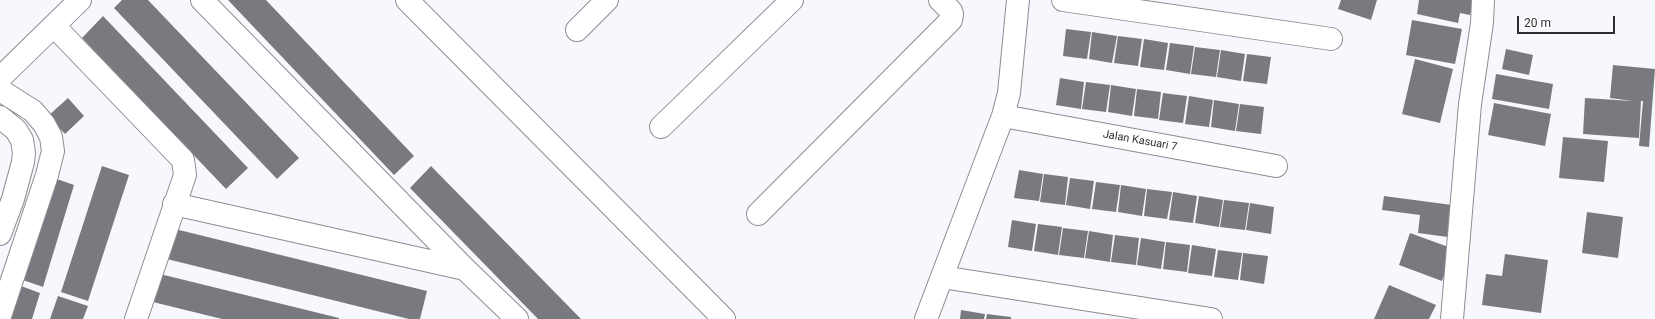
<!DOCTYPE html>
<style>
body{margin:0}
#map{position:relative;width:1655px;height:319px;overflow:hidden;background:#f7f8fd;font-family:Roboto,sans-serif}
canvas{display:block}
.scale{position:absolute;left:1517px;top:16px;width:98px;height:18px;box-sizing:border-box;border:2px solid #2f2f31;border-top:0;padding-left:5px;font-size:12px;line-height:14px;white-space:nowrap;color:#2f2f31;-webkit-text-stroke:3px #fff;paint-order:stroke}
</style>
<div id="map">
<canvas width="1655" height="319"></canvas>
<div class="scale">20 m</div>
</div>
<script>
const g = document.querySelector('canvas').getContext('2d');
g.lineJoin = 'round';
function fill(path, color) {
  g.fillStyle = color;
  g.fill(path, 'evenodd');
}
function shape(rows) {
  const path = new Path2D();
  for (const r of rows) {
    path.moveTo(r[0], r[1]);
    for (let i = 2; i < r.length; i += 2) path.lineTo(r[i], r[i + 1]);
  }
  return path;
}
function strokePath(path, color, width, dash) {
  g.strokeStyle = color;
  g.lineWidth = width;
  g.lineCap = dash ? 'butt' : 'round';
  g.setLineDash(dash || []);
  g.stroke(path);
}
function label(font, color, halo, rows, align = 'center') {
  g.font = font + ' Roboto,sans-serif';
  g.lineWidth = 4;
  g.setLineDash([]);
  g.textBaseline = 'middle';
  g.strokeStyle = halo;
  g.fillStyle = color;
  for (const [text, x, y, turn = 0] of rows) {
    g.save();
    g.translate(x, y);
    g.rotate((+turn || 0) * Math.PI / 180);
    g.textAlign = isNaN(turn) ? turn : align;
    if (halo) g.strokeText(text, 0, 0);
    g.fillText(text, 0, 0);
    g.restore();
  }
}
fill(shape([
 [122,0,148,0,299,158,277,179,114,8],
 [228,0,266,0,414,156,394,175],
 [1341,0,1377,0,1371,20,1338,9],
 [1419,0,1474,0,1470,15,1460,13,1458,23,1417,14],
 [103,16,248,168,226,189,82,38],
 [1412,20,1462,29,1455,64,1406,55],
 [1066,29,1091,32,1087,59,1063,56],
 [1092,32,1117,36,1112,63,1089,59],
 [1118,36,1142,39,1138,66,1114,63],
 [1144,39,1168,43,1164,70,1140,67],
 [1170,43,1194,46,1190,74,1166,70],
 [1195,47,1220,50,1216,77,1191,74],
 [1506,49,1533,55,1529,75,1502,69],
 [1221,50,1245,54,1241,81,1217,77],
 [1247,54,1271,57,1267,84,1243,81],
 [1415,59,1453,69,1440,123,1402,114],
 [1613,65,1655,69,1649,147,1639,146,1643,101,1641,101,1639,138,1583,134,1585,98,1633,101,1610,98],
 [1496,74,1553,84,1549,109,1492,99],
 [1060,78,1084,82,1081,109,1056,105],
 [1086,82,1110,85,1106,112,1082,109],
 [1111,85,1136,89,1132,116,1108,112],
 [1137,89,1161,92,1158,119,1134,116],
 [1163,93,1187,96,1183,123,1159,120],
 [1189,96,1213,100,1209,127,1185,124],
 [68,98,84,116,65,134,48,116],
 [1214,100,1239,104,1235,131,1211,127],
 [1494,103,1551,114,1545,146,1488,135],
 [1240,104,1264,107,1261,134,1236,131],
 [1563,137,1608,141,1604,182,1559,178],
 [102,166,129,175,88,301,61,292],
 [431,166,581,319,538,319,410,188],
 [1019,170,1043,174,1039,201,1014,198],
 [1044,174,1068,177,1065,205,1040,202],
 [51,177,74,185,43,287,20,279],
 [1070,178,1094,181,1090,209,1066,205],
 [1096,182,1120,185,1116,212,1092,209],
 [1121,185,1146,189,1142,216,1118,212],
 [1147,189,1172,192,1167,219,1144,216],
 [1173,192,1197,196,1193,223,1169,220],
 [1199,196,1223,200,1219,227,1195,223],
 [1384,196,1452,205,1448,237,1418,233,1420,215,1382,210],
 [1224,200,1249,203,1245,230,1220,227],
 [1250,203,1274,207,1271,234,1246,230],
 [1587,212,1623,217,1618,258,1582,253],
 [1012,220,1036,224,1032,251,1008,247],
 [1038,224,1062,227,1058,255,1034,251],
 [1063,228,1088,231,1084,258,1059,255],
 [175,229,427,291,420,319,409,319,167,259],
 [1089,231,1113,235,1110,262,1085,258],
 [1410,233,1454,249,1442,281,1399,265],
 [1115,235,1139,238,1136,265,1111,262],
 [1141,238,1165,242,1161,269,1137,265],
 [1166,242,1190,245,1187,272,1163,269],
 [1192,245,1216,249,1212,276,1188,273],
 [1218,250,1242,253,1238,280,1214,277],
 [1243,253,1268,256,1264,284,1240,280],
 [1505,254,1548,260,1541,313,1482,305,1486,274,1502,276],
 [160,274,339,318,339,319,222,319,153,302],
 [1389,285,1436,305,1429,319,1374,319],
 [21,286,40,293,32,319,9,319],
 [58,296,88,306,83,319,50,319],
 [961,310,985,314,984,319,960,319],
 [987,314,1011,317,1011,319,986,319]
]), '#797a7f');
const minor = shape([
 [202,0,465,269,517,319],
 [407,0,724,319],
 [1063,0,1331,39],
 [54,26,183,160,185,175,136,319],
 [577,30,607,0],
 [0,78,80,0],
 [0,90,33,111,44,124,51,137,53,151,47,175,0,316],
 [1003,116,1276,166],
 [0,117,16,130,22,140,24,153,23,162,13,199,0,234],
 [661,127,792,0],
 [174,204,465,269],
 [758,214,951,20,952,14,951,11,940,0],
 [942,277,1211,319],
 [926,319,1003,116,1009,93,1018,0],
 [1452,319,1470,104,1482,23,1483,0]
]);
strokePath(minor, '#8d8d92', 24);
strokePath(minor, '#fff', 22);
label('11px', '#2f2f31', '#fff', [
 ["Jalan Kasuari 7",1140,141,10]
]);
</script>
